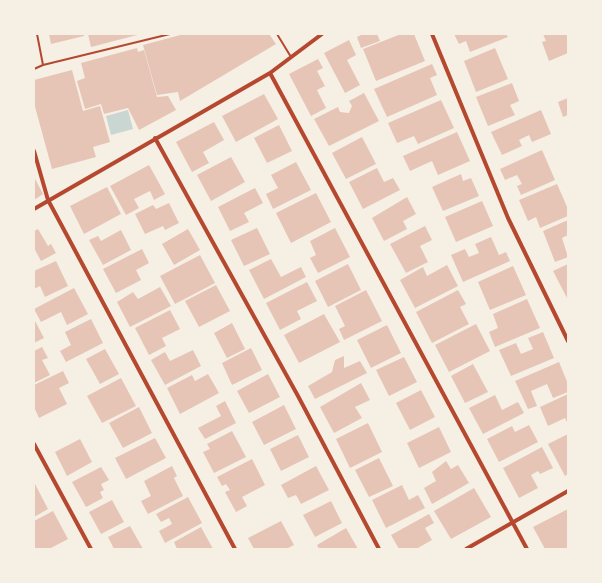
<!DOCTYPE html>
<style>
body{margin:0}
#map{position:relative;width:602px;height:583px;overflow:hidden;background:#f6efe4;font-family:Roboto,sans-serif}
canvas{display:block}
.frame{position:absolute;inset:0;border:35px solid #f6efe4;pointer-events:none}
</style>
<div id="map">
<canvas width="602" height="583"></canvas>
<div class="frame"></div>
</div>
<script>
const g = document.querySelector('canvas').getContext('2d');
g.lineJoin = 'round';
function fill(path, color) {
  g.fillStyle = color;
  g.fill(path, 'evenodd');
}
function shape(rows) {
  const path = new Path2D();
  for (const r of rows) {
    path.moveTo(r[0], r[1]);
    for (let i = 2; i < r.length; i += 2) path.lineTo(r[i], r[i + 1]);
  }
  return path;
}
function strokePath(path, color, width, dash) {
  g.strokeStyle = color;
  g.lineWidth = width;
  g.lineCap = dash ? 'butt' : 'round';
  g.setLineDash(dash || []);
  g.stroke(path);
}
fill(shape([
 [128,110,133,129,111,135,106,116]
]), '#c9d6d2');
fill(shape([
 [49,34,84,34,84,36,51,44],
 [88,34,141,34,91,47],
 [184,34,269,34,276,44,180,101,178,92,157,95,143,45],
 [363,34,377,34,380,41,361,48,357,37],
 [401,34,414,34,425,61,376,81,363,49],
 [454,34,506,34,508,37,470,52,466,41,459,44],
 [543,34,568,34,568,53,549,61,542,42,546,41],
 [349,40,356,55,347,60,360,85,345,93,324,53],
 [137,48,138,52,144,50,157,97,168,96,176,110,139,130,128,108,104,114,101,104,85,109,77,81,85,78,81,63],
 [495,48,508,79,476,92,464,61],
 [318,59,323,68,317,71,325,86,317,90,326,108,311,116,289,74],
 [432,64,437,75,430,78,437,95,387,117,374,89],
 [72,70,83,111,100,106,110,142,93,147,96,157,52,169,34,103,34,80],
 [512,83,519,101,510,105,515,115,488,126,476,97],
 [364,93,379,121,329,146,314,119,338,107,340,112,349,113,352,106,349,101],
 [264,94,278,119,236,142,222,116],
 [568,98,568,115,563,117,558,102],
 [441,100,454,128,418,144,414,136,397,143,388,123],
 [541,110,551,134,532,142,529,135,519,140,522,146,502,155,491,132],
 [214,122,224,140,203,152,209,163,192,172,176,142],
 [279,125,292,151,267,163,254,138],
 [457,132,470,161,438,175,432,161,410,171,403,156],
 [362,137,376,164,346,179,332,153],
 [542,150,555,180,521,195,517,186,522,184,517,175,505,180,500,169],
 [231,157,245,182,211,201,197,175],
 [296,162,311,190,273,209,266,194,278,188,271,175],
 [149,165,165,194,154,200,150,191,134,199,139,208,126,215,110,186],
 [377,168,384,182,393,178,400,190,363,209,349,182],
 [461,174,463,181,471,178,479,196,443,211,432,187],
 [34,177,43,194,34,200],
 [557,184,568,209,568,216,540,228,536,217,528,221,519,200],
 [107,187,121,214,84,234,70,206],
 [255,188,263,203,244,213,249,222,230,231,218,207],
 [316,193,331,222,291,243,276,213],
 [407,197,416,214,403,221,407,229,384,241,372,218],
 [482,201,493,226,456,242,445,217],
 [169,203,179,223,165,230,163,226,145,234,135,214,153,205,156,209],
 [568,220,568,235,562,238,568,257,555,262,543,231],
 [425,226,432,240,420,246,428,262,406,273,390,244],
 [257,228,270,254,244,266,231,240],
 [335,228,350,257,318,273,310,258,316,255,310,241],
 [38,229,48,246,51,244,56,253,41,261,34,248,34,231],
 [188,229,200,250,174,265,162,244],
 [121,230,131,250,103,265,89,240,98,236,101,241],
 [491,237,499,255,506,252,510,261,463,282,451,255,465,249,469,257,479,253,475,244],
 [142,249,149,263,136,270,141,280,116,293,103,269],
 [200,255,215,283,175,304,160,276],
 [271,259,281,277,301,267,306,277,264,299,249,270],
 [56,261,68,286,45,297,40,286,34,289,34,271],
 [348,264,361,290,328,307,315,281],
 [568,264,568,297,567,298,553,271],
 [447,265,458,286,415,308,400,280,423,267,427,276],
 [513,266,526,295,490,310,478,282],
 [307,282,317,301,297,311,301,319,280,330,266,303],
 [216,285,230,311,199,327,185,301],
 [160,287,171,306,130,327,117,302,133,292,138,299],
 [74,288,88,314,67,325,61,312,41,322,34,309],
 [366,290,382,321,344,340,339,329,345,326,335,306],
 [458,290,466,304,460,307,469,324,432,343,416,312],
 [527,299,540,328,495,347,489,332,498,328,493,314],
 [170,310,180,329,162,338,166,346,149,355,135,328],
 [324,314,340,342,299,363,284,335],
 [34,319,44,338,34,343],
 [91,319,103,343,66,362,60,351,71,345,65,332],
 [232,323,245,349,227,358,214,333],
 [476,324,490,351,449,372,435,345],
 [387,325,401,353,371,368,357,340],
 [543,332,554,358,511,376,499,350,516,343,521,354,533,349,528,338],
 [42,347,48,358,42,360,50,375,34,383,34,351],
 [251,348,262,370,232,385,222,363],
 [105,349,119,374,100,384,86,359],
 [193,350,201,366,165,385,151,360,165,352,170,361],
 [344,356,344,368,360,361,367,373,315,399,308,386,332,372,335,360],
 [404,357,417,382,389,396,376,370],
 [559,362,568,384,568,392,553,398,547,384,531,391,537,406,528,409,515,381],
 [473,364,488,392,465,403,451,376],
 [63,371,69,383,59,388,67,404,39,418,34,407,34,385],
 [208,374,219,393,180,414,167,388,192,375,195,381],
 [268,374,280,397,249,413,237,391],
 [121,378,136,406,102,423,87,396],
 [361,383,370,400,355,407,362,418,334,433,320,407],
 [421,390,435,417,410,430,396,403],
 [568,394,568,424,565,418,548,426,540,407],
 [495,395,502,410,518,402,524,413,483,434,469,408],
 [225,401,236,423,205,439,198,428,221,416,216,406],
 [284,405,296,429,264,445,252,422],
 [139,407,152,433,123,448,109,423],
 [368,423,382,452,350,468,336,439],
 [529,425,538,442,499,462,487,439,512,426,515,432],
 [439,427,451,452,419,468,407,443],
 [232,431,246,457,214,473,203,452,210,449,207,444],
 [568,434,568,474,565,476,548,444],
 [298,435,309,457,281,471,270,449],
 [155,438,166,458,126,479,115,458],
 [80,439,92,462,67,476,55,452],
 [542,447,553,468,540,474,538,471,531,475,538,488,519,498,503,468],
 [379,458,393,486,369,497,355,470],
 [252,459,265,485,242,497,247,506,236,512,225,492,230,490,226,484,222,486,217,477],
 [446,461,451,469,458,465,469,483,432,504,424,488,436,481,432,472],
 [172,466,177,476,174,478,183,496,148,514,141,501,151,496,144,481],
 [316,466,329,490,301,504,296,495,288,498,281,485],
 [101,467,109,480,101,484,104,490,100,492,103,498,86,507,72,482],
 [34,482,48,509,34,517],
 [402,485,409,500,418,495,425,508,386,528,372,500],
 [474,488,491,517,451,539,434,511],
 [188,497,202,523,165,543,159,531,172,524,169,518,161,522,156,514],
 [112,500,124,522,101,534,89,512],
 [331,501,342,523,315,537,303,515],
 [568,509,568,547,564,549,545,549,533,527],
 [53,511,68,539,49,549,34,549,34,521],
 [429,514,434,523,425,528,432,540,416,549,399,549,391,535],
 [281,521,294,545,286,549,254,549,248,538],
 [130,526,143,549,114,549,108,537],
 [201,527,213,549,177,549,174,542],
 [346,528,358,549,319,549,317,545]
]), '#e6c5b7');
strokePath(shape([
 [277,34,291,57],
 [43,65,170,34],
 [34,69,43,65,37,34]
]), '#b5482f', 2);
strokePath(shape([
 [432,34,508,218,568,341],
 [270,73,527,549],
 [155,138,298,396,379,549],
 [34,151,48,200,235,549],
 [34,209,270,73,322,34],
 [34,444,91,549],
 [466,549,568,491]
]), '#b5482f', 4);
</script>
